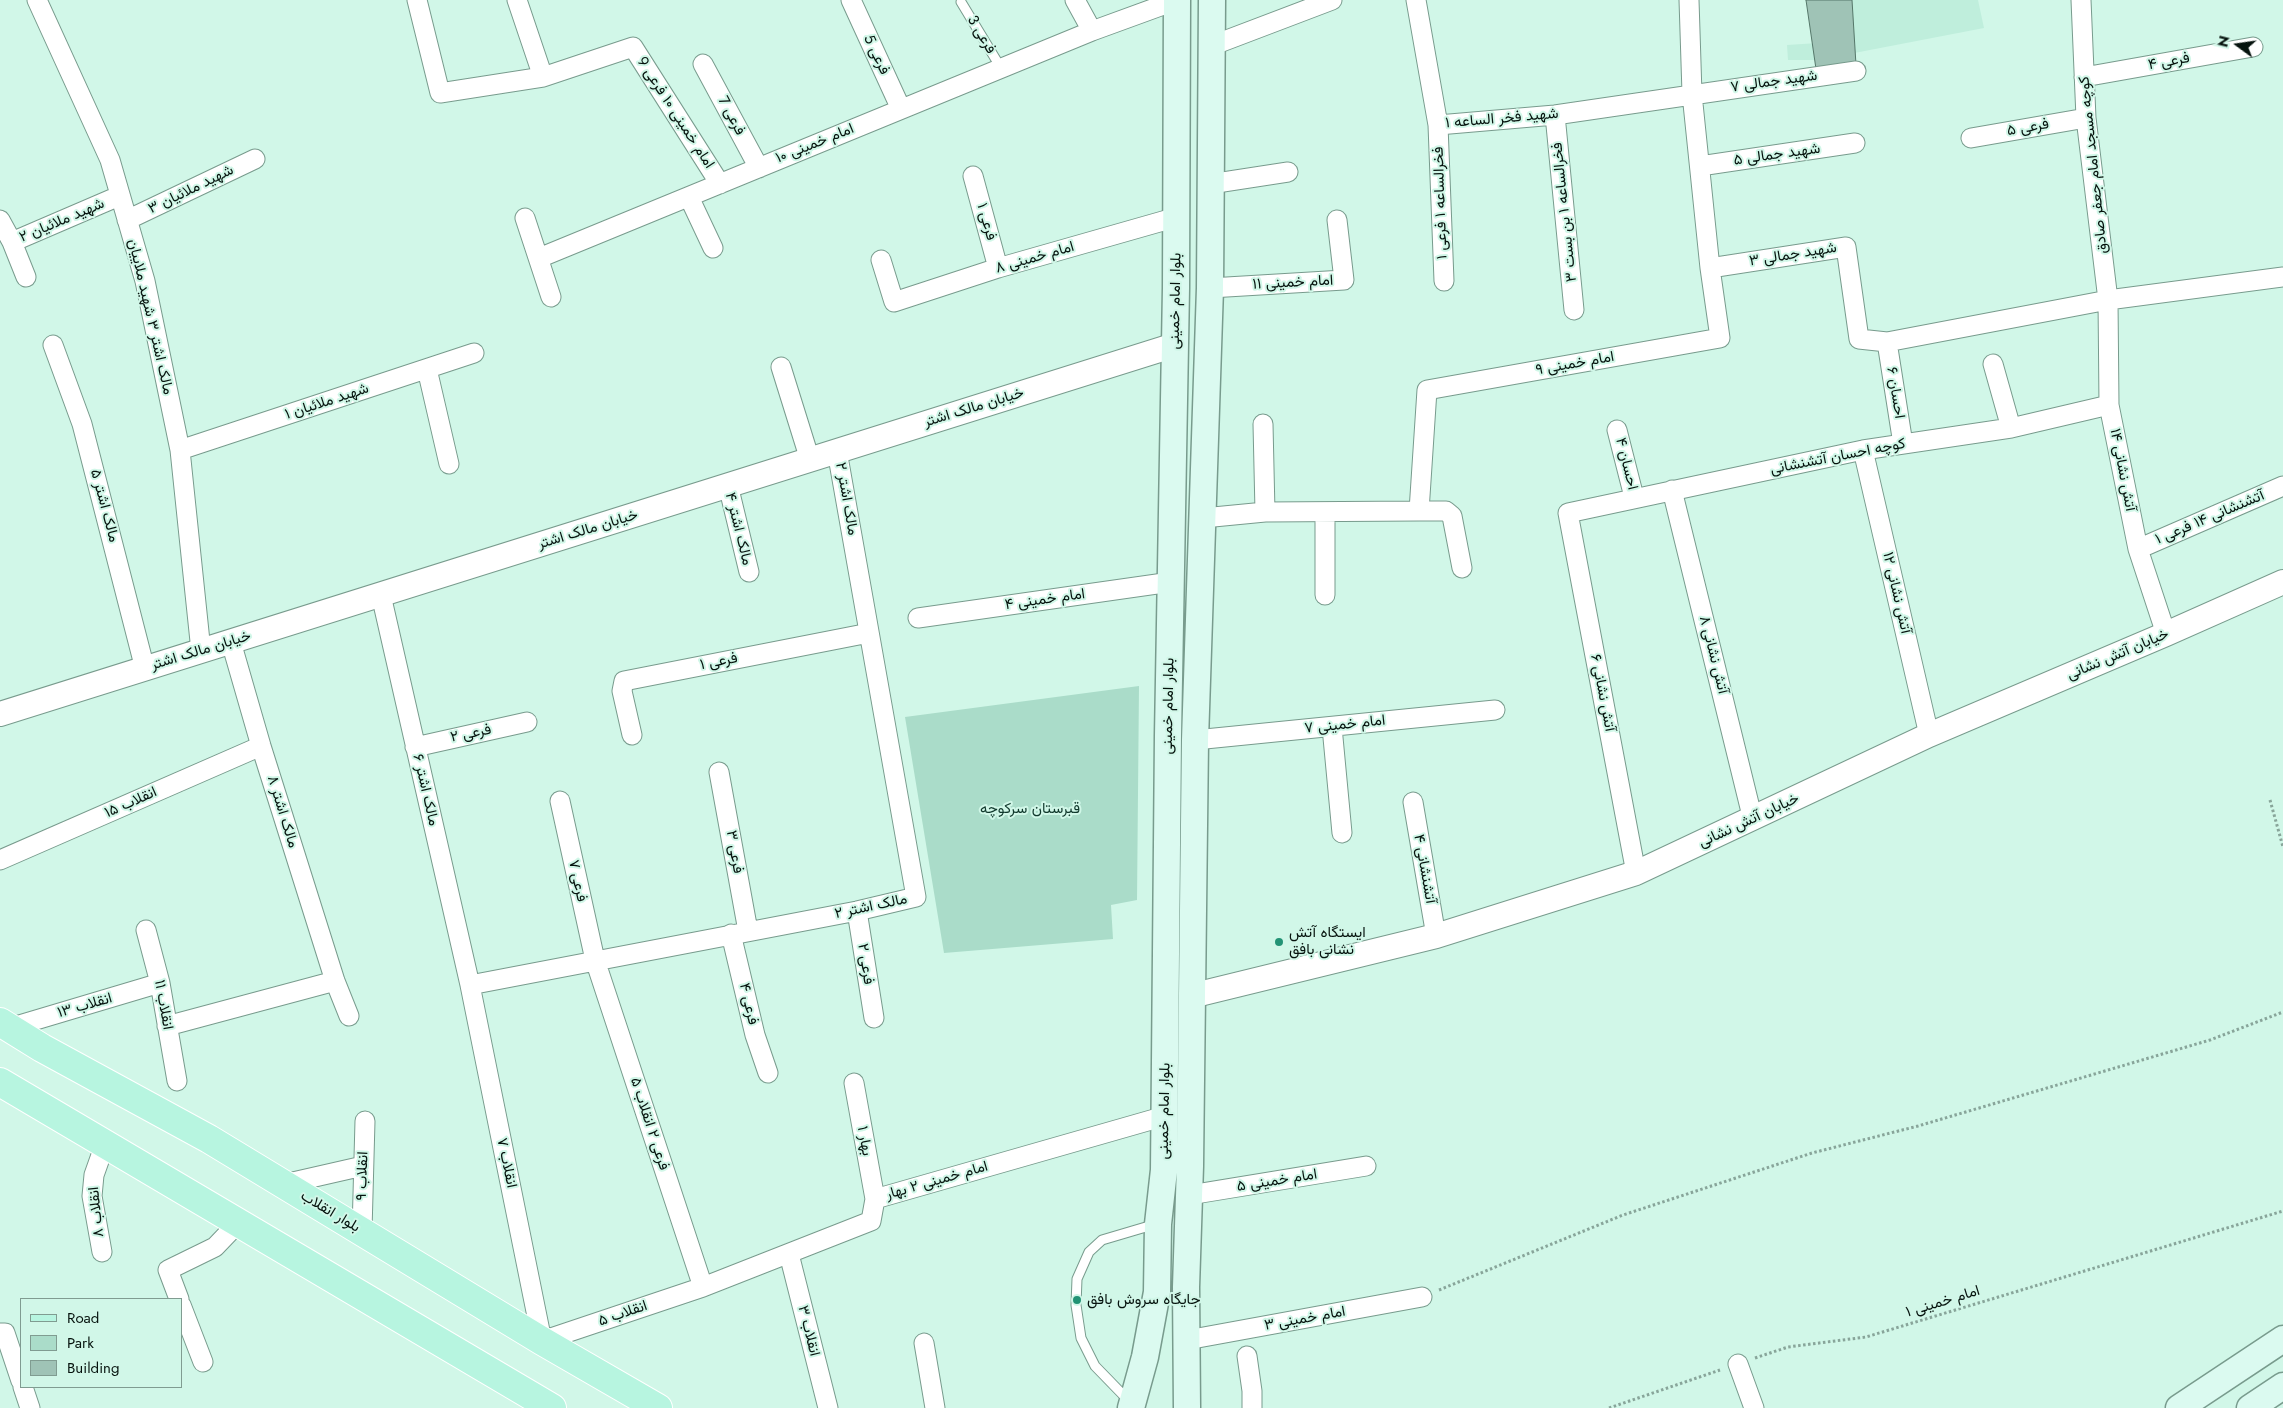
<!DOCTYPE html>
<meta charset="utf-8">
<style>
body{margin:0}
#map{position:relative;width:2283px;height:1408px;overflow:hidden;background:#d1f7e8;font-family:Jost,sans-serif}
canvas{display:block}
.legend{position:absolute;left:20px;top:1298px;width:162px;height:90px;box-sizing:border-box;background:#d1f7e8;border:1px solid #809c91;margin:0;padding:6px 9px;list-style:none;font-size:15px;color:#06130e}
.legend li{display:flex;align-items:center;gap:10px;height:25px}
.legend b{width:25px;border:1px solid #809c91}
.north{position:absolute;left:2213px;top:20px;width:50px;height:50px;-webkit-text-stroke:4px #d1f7e8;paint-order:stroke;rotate:284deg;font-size:14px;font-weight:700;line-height:20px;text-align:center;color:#06130e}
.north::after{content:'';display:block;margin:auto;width:18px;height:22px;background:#06130e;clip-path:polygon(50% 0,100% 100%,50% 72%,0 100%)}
</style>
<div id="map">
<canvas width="2283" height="1408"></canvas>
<ul class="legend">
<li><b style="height:6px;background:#b7f5e0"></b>Road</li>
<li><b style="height:14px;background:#aadcc9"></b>Park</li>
<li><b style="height:14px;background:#9fc3b6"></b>Building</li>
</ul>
<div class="north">N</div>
</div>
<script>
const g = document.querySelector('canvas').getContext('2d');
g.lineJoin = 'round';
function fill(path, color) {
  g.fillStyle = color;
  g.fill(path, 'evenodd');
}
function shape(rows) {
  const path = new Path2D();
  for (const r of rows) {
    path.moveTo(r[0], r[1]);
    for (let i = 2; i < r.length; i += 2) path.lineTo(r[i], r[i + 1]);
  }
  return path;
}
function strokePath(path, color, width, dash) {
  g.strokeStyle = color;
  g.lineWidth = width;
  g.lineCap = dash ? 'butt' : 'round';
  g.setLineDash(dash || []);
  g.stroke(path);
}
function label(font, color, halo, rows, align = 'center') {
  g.font = font + ' Jost,Vazirmatn,sans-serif';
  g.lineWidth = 4;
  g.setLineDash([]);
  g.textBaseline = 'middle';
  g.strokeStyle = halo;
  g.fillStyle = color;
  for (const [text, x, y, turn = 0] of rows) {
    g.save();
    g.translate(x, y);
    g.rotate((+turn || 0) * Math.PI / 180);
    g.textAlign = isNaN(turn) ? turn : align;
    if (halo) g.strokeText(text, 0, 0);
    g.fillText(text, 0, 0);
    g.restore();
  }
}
fill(shape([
 [1812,0,1978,0,1984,28,1818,60,1788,60,1787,45,1818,43]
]), '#bfeedc');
fill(shape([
 [1139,686,1137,900,1111,905,1113,939,944,953,905,717]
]), '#aadcc9');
const building = shape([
 [1806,0,1852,0,1856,65,1816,69,1806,0]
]);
fill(building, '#9fc3b6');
strokePath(building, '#55776a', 1);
const service = shape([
 [961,2,1001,68],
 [1129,1401,1095,1366,1081,1338,1076,1305,1077,1279,1089,1252,1102,1240,1156,1224]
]);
const minor = shape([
 [37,0,110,160,145,281,180,450,201,651],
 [417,0,440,93,543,77,633,47,720,184],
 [517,0,543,77],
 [851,0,901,109],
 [1075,0,1092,31],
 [1416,0,1438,125,1555,115,1856,71],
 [2081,0,2086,118,2108,300,2109,405,2138,549,2166,634],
 [1211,46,1332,0],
 [703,64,759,168],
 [2084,77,2253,47],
 [1555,115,1574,310],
 [1438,125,1444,281],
 [1971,138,2086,118],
 [1700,166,1855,143],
 [973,176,998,268],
 [1210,184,1288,172],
 [689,197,713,248],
 [525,218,551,297],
 [0,220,12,242],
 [127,220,255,159],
 [539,258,1092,31,1177,0],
 [881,260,894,302,998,268,1177,217],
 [1710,268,1846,247,1859,339,1887,342,2108,300,2283,277],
 [26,277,12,242,119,196],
 [1210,288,1344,280,1337,220],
 [1887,342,1903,444],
 [53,345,82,424,145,669],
 [1993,364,2011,428],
 [781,367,810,460],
 [427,369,449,464],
 [1263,424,1265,512],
 [1617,430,1634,497],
 [180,450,474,353],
 [1863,450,1929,735],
 [728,485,749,572],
 [1672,490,1753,820],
 [1419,511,1446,511,1452,516,1462,568],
 [1203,518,1265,512,1419,511,1427,390,1720,338,1710,268,1692,94,1689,0],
 [2138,549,2283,486],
 [381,595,470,985,542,1341,703,1287,871,1221,875,1199,1165,1116],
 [1325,595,1325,512],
 [918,618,1171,582],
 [231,642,261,746,335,981,349,1016],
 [1332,727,1342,833],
 [632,735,622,691,624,681,869,633],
 [1195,740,1495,710],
 [415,747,527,722],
 [719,772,748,931],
 [560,801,595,960,703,1287],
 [1413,802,1436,936],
 [0,860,261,746],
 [1636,873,1568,513,1863,450,2011,428,2109,405],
 [857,911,874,1018],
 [146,930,160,983,177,1081],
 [731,934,755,1035,768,1073],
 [470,985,857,911,916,897,837,451],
 [167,1026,335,981],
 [9,1028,160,983],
 [854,1083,875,1199],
 [284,1184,363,1166],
 [1189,1195,1366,1166],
 [362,1231,365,1121],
 [102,1252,92,1196,94,1175,105,1144],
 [789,1254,828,1408],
 [179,1299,168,1270,215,1247,238,1223],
 [181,1305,203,1362],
 [0,1333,5,1333,21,1381],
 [1187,1340,1422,1297],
 [924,1343,935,1408],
 [1247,1356,1252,1391,1252,1408],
 [1738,1364,1754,1408],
 [23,1387,30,1408]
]);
const tertiary = shape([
 [0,714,1175,345],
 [1191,996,1436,936,1636,873,1929,735,2166,634,2283,582]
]);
const secondary = shape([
 [1131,1408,1145,1357,1157,1292,1158,1224,1164,1170,1168,735,1176,288,1177,0],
 [1187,1408,1186,1287,1190,1166,1195,740,1210,288,1212,0],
 [2179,1408,2283,1339],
 [2250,1408,2283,1386]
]);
const primary = shape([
 [0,1022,42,1048,209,1139,542,1341,658,1408],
 [0,1082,552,1408]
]);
strokePath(service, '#789b8d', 11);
strokePath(minor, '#789b8d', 21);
strokePath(tertiary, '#789b8d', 26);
strokePath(secondary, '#789b8d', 29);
strokePath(primary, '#fff', 30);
strokePath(shape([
 [2270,800,2283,847],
 [1439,1290,1623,1215,1812,1153,1918,1126,2210,1040,2283,1012],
 [1755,1358,1788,1347,1866,1337,2283,1211],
 [1609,1408,1720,1370]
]), '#88a59a', 3, [2.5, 2.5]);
strokePath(service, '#fff', 9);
strokePath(minor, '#fff', 19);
strokePath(tertiary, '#fff', 24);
strokePath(secondary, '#dbfaf0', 26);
strokePath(primary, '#b7f5e0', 28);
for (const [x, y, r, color] of [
 [1279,942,5,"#239375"],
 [1077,1300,5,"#239375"]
]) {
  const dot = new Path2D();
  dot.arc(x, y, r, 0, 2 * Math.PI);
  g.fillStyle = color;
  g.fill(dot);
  strokePath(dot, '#d1f7e8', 2);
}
label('15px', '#06130e', '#d1f7e8', [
 ["فرعی 3",981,35,59],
 ["فرعی 5",876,55,65],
 ["فرعی ۴",2169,62,-10],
 ["شهید جمالی ۷",1774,82,-8],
 ["امام خمینی ۱۰ فرعی 9",675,113,57],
 ["فرعی 7",731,116,62],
 ["شهید فخر الساعه ۱",1502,119,-5],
 ["فرعی ۵",2028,128,-10],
 ["امام خمینی ۱۰",815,144,-22],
 ["شهید جمالی ۵",1777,155,-8],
 ["کوچه مسجد امام جعفر صادق",2094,165,-96],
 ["شهید ملائیان ۳",191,190,-26],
 ["فخرالساعه ۱ فرعی ۱",1441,203,-92],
 ["فخرالساعه ۱ بن بست ۳",1565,212,-96],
 ["شهید ملائیان ۲",62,221,-23],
 ["فرعی ۱",986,222,74],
 ["شهید جمالی ۳",1793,255,-9],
 ["امام خمینی ۸",1035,258,-16],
 ["امام خمینی ۱۱",1293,283,-3],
 ["بلوار امام خمینی",1176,301,-89],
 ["مالک اشتر ۳ شهید ملاییان",150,317,77],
 ["امام خمینی ۹",1575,364,-10],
 ["احسان ۶",1895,393,81],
 ["شهید ملائیان ۱",327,402,-18],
 ["خیابان مالک اشتر",974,408,-17],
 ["کوچه احسان آتشنشانی",1838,457,-11],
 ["احسان ۴",1626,464,76],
 ["آتش نشانی ۱۴",2122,470,79],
 ["مالک اشتر ۲",846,499,80],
 ["مالک اشتر ۵",104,506,75],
 ["آتشنشانی ۱۴ فرعی ۱",2210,518,-23],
 ["مالک اشتر ۴",738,529,76],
 ["خیابان مالک اشتر",588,530,-17],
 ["آتش نشانی ۱۲",1896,593,77],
 ["امام خمینی ۴",1045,600,-8],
 ["خیابان مالک اشتر",201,651,-17],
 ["آتش نشانی ۸",1713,655,76],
 ["خیابان آتش نشانی",2118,655,-23],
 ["فرعی ۱",719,662,-11],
 ["آتش نشانی ۶",1602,693,79],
 ["بلوار امام خمینی",1169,706,-89],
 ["امام خمینی ۷",1345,725,-6],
 ["فرعی ۲",471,734,-12],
 ["مالک اشتر ۶",425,790,77],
 ["انقلاب ۱۵",131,803,-24],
 ["مالک اشتر ۸",282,812,73],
 ["خیابان آتش نشانی",1749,821,-25],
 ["فرعی ۳",734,852,80],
 ["آتشنشانی ۴",1424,869,80],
 ["فرعی ۷",577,881,78],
 ["مالک اشتر ۲",871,907,-12],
 ["فرعی ۲",865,964,81],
 ["فرعی ۴",748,1004,77],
 ["انقلاب ۱۱",163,1005,80],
 ["انقلاب ۱۳",85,1006,-16],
 ["بلوار امام خمینی",1165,1111,-89],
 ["فرعی ۲ انقلاب ۵",649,1124,72],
 ["بهار ۱",864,1141,80],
 ["انقلاب ۷",506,1163,78],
 ["انقلاب ۹",363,1176,-88],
 ["امام خمینی ۲ بهار",937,1181,-16],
 ["امام خمینی ۵",1277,1181,-9],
 ["انقلاب ۸",97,1212,-96],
 ["بلوار انقلاب",330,1212,31],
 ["امام خمینی ۱",1943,1302,-17],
 ["انقلاب ۵",623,1314,-19],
 ["امام خمینی ۳",1305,1319,-10],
 ["انقلاب ۳",808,1331,76]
]);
label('15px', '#10382c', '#d1f7e8', [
 ["قبرستان سرکوچه",1030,809]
]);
label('15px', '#06130e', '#d1f7e8', [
 ["ایستگاه آتش",1289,933],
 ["نشانی بافق",1289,950],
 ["جایگاه سروش بافق",1087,1300]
], 'left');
</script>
